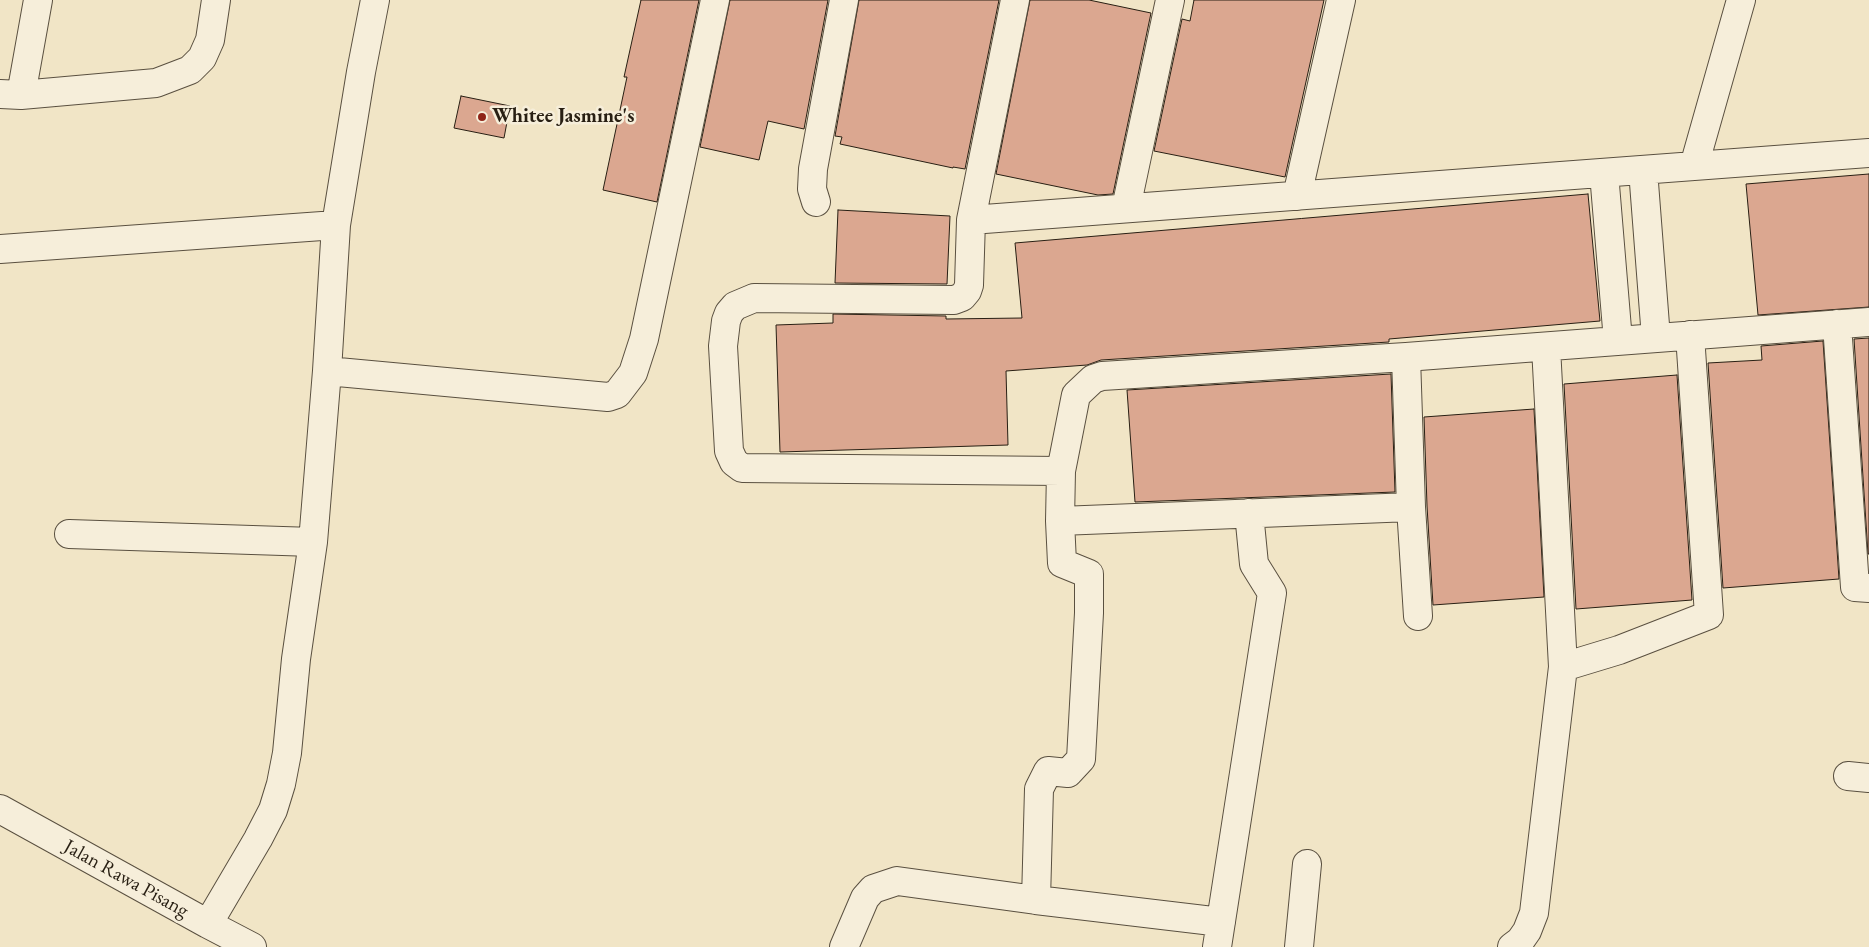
<!DOCTYPE html>
<style>
body{margin:0}
canvas{display:block;background:#f1e5c6}
</style>
<canvas width="1869" height="947"></canvas>
<script>
const g = document.querySelector('canvas').getContext('2d');
g.lineJoin = 'round';
function fill(path, color) {
  g.fillStyle = color;
  g.fill(path, 'evenodd');
}
function shape(rows) {
  const path = new Path2D();
  for (const r of rows) {
    path.moveTo(r[0], r[1]);
    for (let i = 2; i < r.length; i += 2) path.lineTo(r[i], r[i + 1]);
  }
  return path;
}
function strokePath(path, color, width, dash) {
  g.strokeStyle = color;
  g.lineWidth = width;
  g.lineCap = dash ? 'butt' : 'round';
  g.setLineDash(dash || []);
  g.stroke(path);
}
function label(font, color, halo, rows, align = 'center') {
  g.font = font + ' "EB Garamond",serif';
  g.lineWidth = 5;
  g.setLineDash([]);
  g.textBaseline = 'middle';
  g.strokeStyle = halo;
  g.fillStyle = color;
  for (const [text, x, y, turn = 0] of rows) {
    g.save();
    g.translate(x, y);
    g.rotate((+turn || 0) * Math.PI / 180);
    g.textAlign = isNaN(turn) ? turn : align;
    if (halo) g.strokeText(text, 0, 0);
    g.fillText(text, 0, 0);
    g.restore();
  }
}
const building = shape([
 [641,0,699,0,657,202,603,190,627,77,624,77,641,0],
 [730,0,828,0,804,129,768,121,759,160,700,147,730,0],
 [859,0,999,0,965,169,953,167,953,168,840,144,842,137,835,136,859,0],
 [1030,0,1089,0,1151,13,1113,194,1098,195,996,174,1030,0],
 [1194,0,1324,0,1285,177,1154,151,1182,19,1190,21,1194,0],
 [461,96,510,106,504,138,454,128,461,96],
 [1869,174,1869,307,1758,315,1746,184,1869,174],
 [1588,194,1600,321,1389,339,1389,342,1101,360,1087,365,1006,371,1008,445,780,452,776,325,833,323,833,314,946,316,946,319,1022,318,1015,243,1588,194],
 [838,210,950,216,947,284,835,283,838,210],
 [1869,338,1869,554,1868,554,1854,339,1869,338],
 [1823,341,1839,579,1723,588,1708,363,1762,360,1761,346,1823,341],
 [1391,374,1395,492,1135,502,1127,390,1391,374],
 [1677,375,1692,600,1576,609,1564,384,1677,375],
 [1534,409,1544,597,1433,605,1427,506,1424,417,1534,409]
]);
fill(building, '#dba790');
strokePath(building, '#281f13', 1);
const minor = shape([
 [1015,0,971,220,969,285,967,291,962,297,954,300,754,298,735,306,729,313,726,321,723,346,729,451,734,462,742,468,1061,471],
 [0,94,21,95,156,83,190,70,202,58,210,40,216,0],
 [21,95,38,0],
 [1694,166,1741,0],
 [1643,170,1656,338],
 [1604,173,1618,341],
 [1297,196,1341,0],
 [816,202,812,189,813,169,844,0],
 [1126,208,1170,0],
 [971,220,1869,153],
 [0,249,336,225],
 [1837,324,1855,587,1869,588],
 [1546,347,1563,667,1619,650,1709,615,1690,335],
 [1406,357,1411,507,1418,616],
 [327,371,608,397,617,394,633,373,644,339,715,0],
 [1060,521,1411,507],
 [69,534,313,542],
 [1848,776,1869,778],
 [0,809,208,924,252,947],
 [1036,900,1221,922],
 [208,924,258,839,273,810,281,784,287,753,296,659,313,542,327,371,336,225,361,72,375,0],
 [844,947,865,898,873,889,897,881,1036,900,1039,789,1048,771,1068,773,1081,759,1089,613,1089,574,1062,563,1060,521,1061,471,1076,395,1093,379,1102,376,1406,357,1869,322],
 [1217,947,1272,593,1254,564,1249,513],
 [1299,947,1307,864],
 [1512,947,1520,941,1527,931,1534,913,1563,667]
]);
strokePath(minor, '#5a5040', 30);
strokePath(minor, '#f6eeda', 28);
for (const [x, y, r, color] of [
 [482,117,5,"#8f2418"]
]) {
  const dot = new Path2D();
  dot.arc(x, y, r, 0, 2 * Math.PI);
  g.fillStyle = color;
  g.fill(dot);
  strokePath(dot, '#f6eeda', 2);
}
label('bold 20px', '#281f13', '#f6eeda', [
 ["Whitee Jasmine's",492,117]
], 'left');
label('20px', '#281f13', '#f6eeda', [
 ["Jalan Rawa Pisang",126,879,29]
]);
</script>
